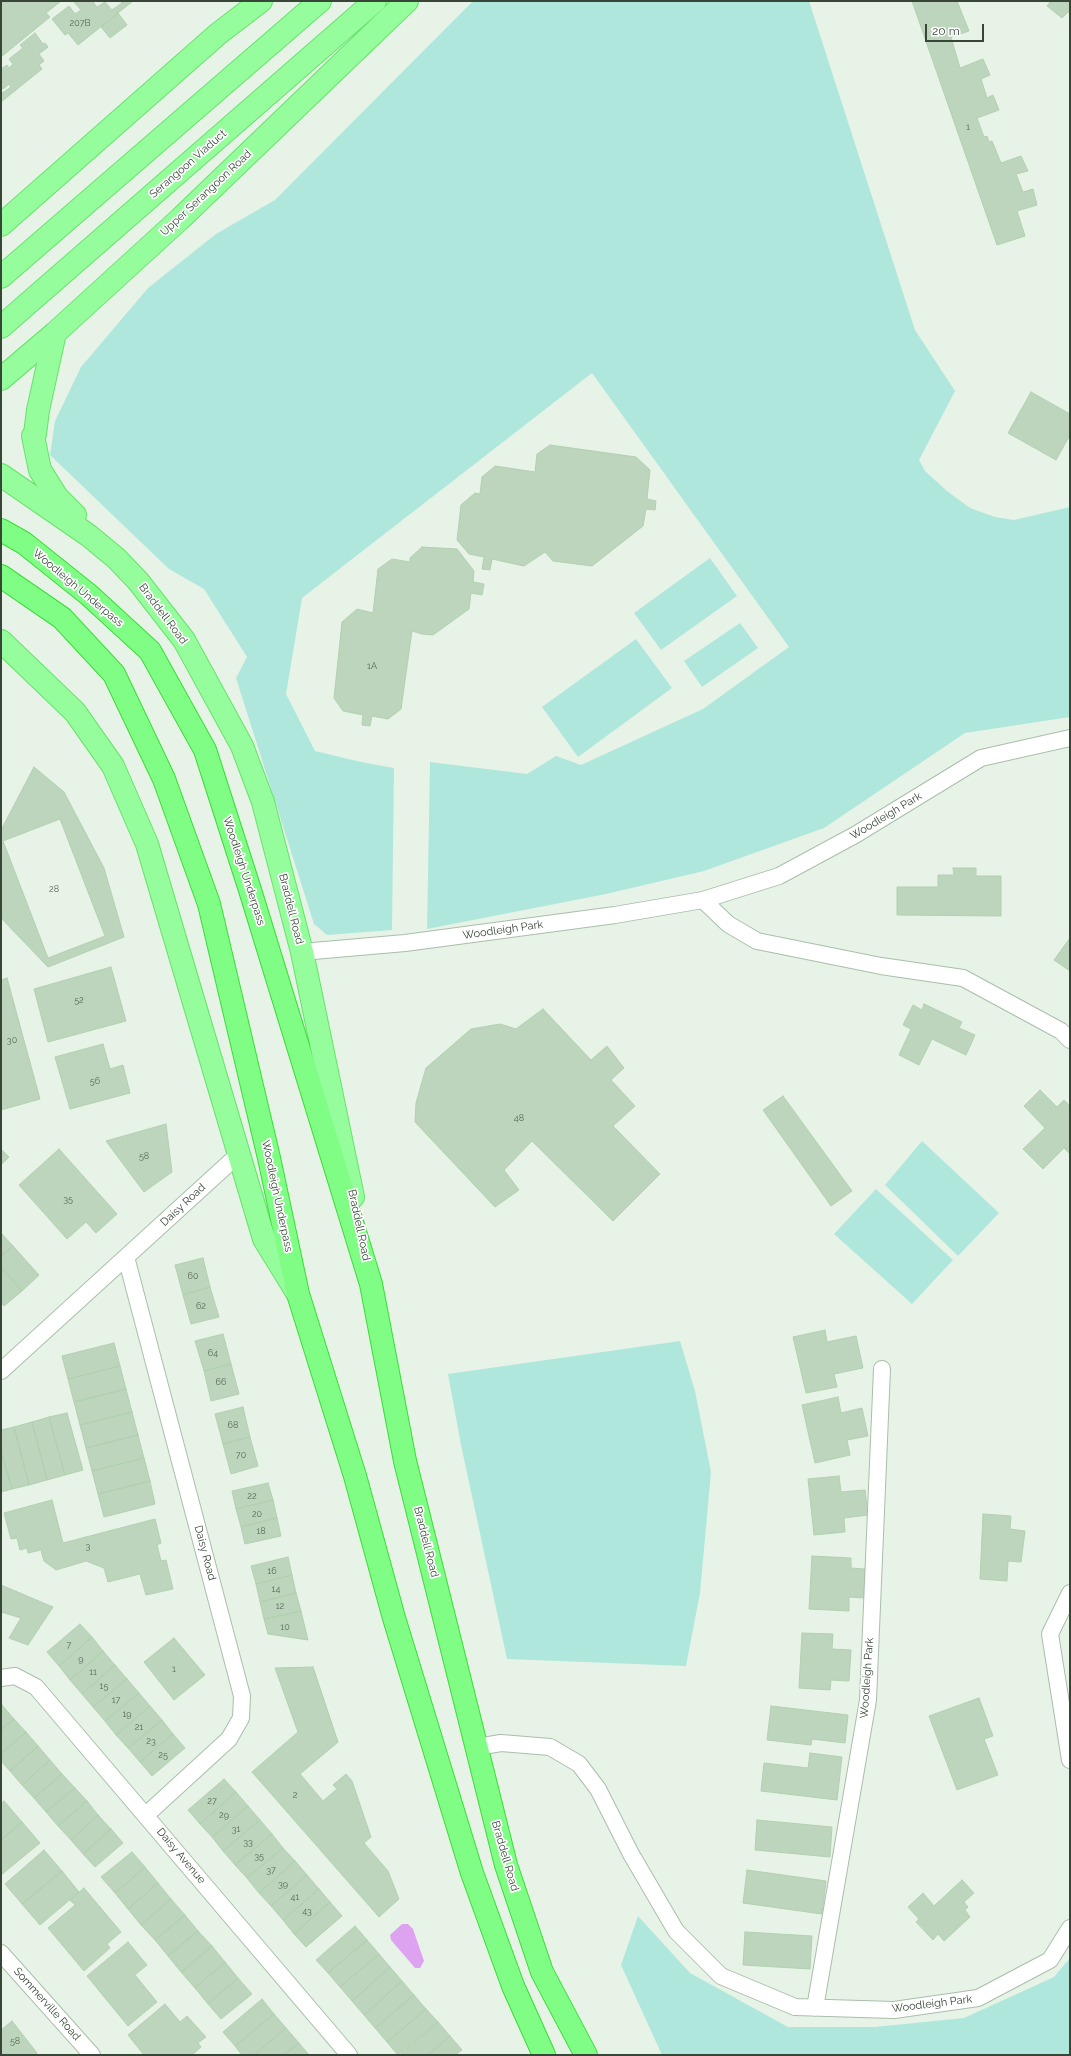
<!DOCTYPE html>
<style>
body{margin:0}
#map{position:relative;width:1071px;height:2056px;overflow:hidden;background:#e7f3e7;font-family:Raleway,sans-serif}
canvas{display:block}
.frame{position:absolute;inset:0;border:2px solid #374636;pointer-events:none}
.scale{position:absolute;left:925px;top:24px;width:59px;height:18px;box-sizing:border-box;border:2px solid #374636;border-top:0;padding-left:5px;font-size:12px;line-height:14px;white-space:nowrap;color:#374636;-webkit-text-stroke:3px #fff;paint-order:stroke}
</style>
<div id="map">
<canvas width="1071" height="2056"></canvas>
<div class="frame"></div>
<div class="scale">20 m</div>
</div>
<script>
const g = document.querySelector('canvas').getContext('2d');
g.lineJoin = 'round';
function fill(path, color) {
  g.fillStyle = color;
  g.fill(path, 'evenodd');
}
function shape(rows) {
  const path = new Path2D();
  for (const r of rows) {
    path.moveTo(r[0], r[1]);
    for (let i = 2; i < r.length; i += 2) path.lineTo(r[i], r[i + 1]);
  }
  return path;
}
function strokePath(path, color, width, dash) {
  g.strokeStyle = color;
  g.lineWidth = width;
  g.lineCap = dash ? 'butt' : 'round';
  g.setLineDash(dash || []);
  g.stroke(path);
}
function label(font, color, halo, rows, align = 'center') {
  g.font = font + ' Raleway,sans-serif';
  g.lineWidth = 3.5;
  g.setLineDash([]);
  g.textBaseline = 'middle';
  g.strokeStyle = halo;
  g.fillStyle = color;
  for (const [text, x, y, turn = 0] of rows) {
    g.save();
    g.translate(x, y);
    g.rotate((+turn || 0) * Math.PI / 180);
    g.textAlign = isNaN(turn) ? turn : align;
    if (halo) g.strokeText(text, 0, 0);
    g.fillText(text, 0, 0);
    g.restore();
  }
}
fill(shape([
 [473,1,809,1,915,330,955,391,919,460,925,471,947,491,970,508,995,517,1014,520,1070,507,1070,717,965,733,824,828,704,871,606,894,427,929,430,762,527,774,556,756,581,765,703,709,789,647,592,373,302,598,286,694,315,751,361,762,394,768,392,930,327,935,314,924,236,678,247,657,204,589,169,569,50,455,55,421,81,367,148,288,216,234,275,200],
 [710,558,737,596,661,650,634,613],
 [740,623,758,648,702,687,684,661],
 [636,639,672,688,578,757,542,707],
 [922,1141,999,1213,958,1256,885,1185],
 [876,1189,953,1260,912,1304,834,1234],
 [680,1341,695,1391,711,1472,700,1593,686,1666,507,1659,461,1445,448,1374],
 [638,1916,690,1973,788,2027,875,2027,964,2018,1054,1977,1070,1958,1070,2055,662,2055,621,1965]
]), '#b0e7dc');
fill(shape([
 [402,1924,408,1924,413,1929,424,1961,420,1968,415,1968,391,1940,390,1935]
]), '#dda3f0');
const building = shape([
 [1,1,61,1,46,13,50,17,1,57,1,1],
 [73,1,94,1,93,2,97,7,105,2,112,10,122,3,120,1,133,1,78,45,68,33,65,35,52,19,69,6,75,14,81,10,73,1],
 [912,1,957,1,969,31,951,37,960,68,983,59,990,75,981,79,987,98,993,95,999,110,977,118,984,137,987,136,989,142,992,141,1001,163,1021,156,1028,171,1016,174,1023,192,1033,189,1037,205,1017,211,1025,236,997,245,912,1],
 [1051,1,1070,1,1070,14,1068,12,1062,18,1047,6,1051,1],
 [118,13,127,25,110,38,101,27,118,13],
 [35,33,43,44,45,43,48,47,39,54,44,61,39,65,42,69,1,102,1,94,11,87,9,84,3,89,1,86,1,69,7,65,9,68,13,64,9,59,23,48,20,45,35,33],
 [1031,392,1070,414,1070,435,1056,460,1008,433,1031,392],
 [550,445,636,457,650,470,647,499,656,501,655,510,646,509,643,526,592,566,553,561,545,552,524,566,492,559,490,570,482,569,484,557,469,554,457,540,461,505,475,493,480,494,482,477,495,466,535,472,537,454,550,445],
 [422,547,457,549,474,571,473,582,484,584,482,595,471,593,469,609,433,635,422,634,412,631,401,709,388,719,372,716,370,726,362,725,363,715,343,711,334,698,342,622,357,609,373,613,378,569,392,559,410,562,410,558,422,547],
 [34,767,64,792,104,868,124,937,48,967,1,918,1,830,34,767],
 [60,819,105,936,48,958,3,841,60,819],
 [953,868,976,868,976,876,1001,876,1001,916,897,915,897,887,938,887,938,875,954,875,953,868],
 [1070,938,1070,971,1054,960,1070,938],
 [111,967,126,1021,48,1042,34,989,111,967],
 [7,978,40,1099,1,1110,1,980,7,978],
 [924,1004,962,1022,959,1028,975,1035,966,1055,932,1039,919,1065,899,1055,911,1029,903,1025,913,1005,922,1010,924,1004],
 [543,1009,591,1060,607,1046,624,1068,611,1080,635,1106,613,1126,660,1174,613,1221,532,1141,504,1170,519,1190,495,1207,415,1122,416,1103,426,1068,471,1029,500,1024,516,1029,543,1009],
 [103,1044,110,1069,123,1065,130,1093,70,1109,55,1057,103,1044],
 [1040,1090,1057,1107,1064,1100,1070,1106,1070,1154,1064,1148,1043,1169,1023,1149,1045,1128,1024,1106,1040,1090],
 [783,1096,852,1191,831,1206,763,1110,783,1096],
 [166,1124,172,1172,144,1192,106,1141,166,1124],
 [1,1149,9,1157,1,1165,1,1149],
 [59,1149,117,1214,96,1233,86,1222,67,1239,19,1185,59,1149],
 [1,1233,13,1246,1,1256,1,1233],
 [13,1246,39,1275,22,1291,1,1267,1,1256,13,1246],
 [203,1258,210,1287,183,1295,175,1265,203,1258],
 [1,1267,22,1291,4,1306,1,1302,1,1267],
 [210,1287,219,1317,191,1324,183,1295,210,1287],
 [825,1330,827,1342,856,1336,863,1368,834,1374,837,1387,806,1393,793,1337,825,1330],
 [223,1334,231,1364,204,1371,195,1341,223,1334],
 [114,1343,120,1366,68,1379,62,1356,114,1343],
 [231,1364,239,1394,211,1401,204,1371,231,1364],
 [120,1366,126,1389,74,1402,68,1379,120,1366],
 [126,1389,132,1412,80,1425,74,1402,126,1389],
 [838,1397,841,1413,862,1408,868,1436,847,1440,850,1455,815,1463,802,1405,838,1397],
 [243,1407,250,1437,223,1444,215,1414,243,1407],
 [132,1412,138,1435,86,1448,80,1425,132,1412],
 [67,1413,83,1470,65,1475,49,1417,67,1413],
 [49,1417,65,1475,47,1480,32,1422,49,1417],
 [32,1422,47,1480,29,1485,14,1427,32,1422],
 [14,1427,29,1485,12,1489,1,1451,1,1430,14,1427],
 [138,1435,144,1458,92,1471,86,1448,138,1435],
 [250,1437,258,1466,231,1474,223,1444,250,1437],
 [1,1451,12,1489,1,1492,1,1451],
 [144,1458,150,1481,98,1494,92,1471,144,1458],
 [839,1476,841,1492,865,1490,868,1515,844,1518,845,1532,814,1535,808,1479,839,1476],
 [150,1481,155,1504,104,1517,98,1494,150,1481],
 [268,1483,273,1500,236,1509,232,1491,268,1483],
 [52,1500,63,1543,155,1519,161,1543,157,1545,161,1561,166,1560,173,1589,146,1595,140,1574,108,1582,104,1568,86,1561,56,1570,44,1561,41,1550,28,1553,27,1548,20,1550,17,1538,11,1539,4,1513,52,1500],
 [273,1500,277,1518,241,1527,236,1509,273,1500],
 [983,1514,1011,1516,1010,1529,1025,1531,1021,1562,1008,1561,1007,1581,980,1579,983,1514],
 [277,1518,281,1536,245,1544,241,1527,277,1518],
 [812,1556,851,1558,851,1568,865,1569,864,1598,849,1597,849,1611,809,1609,812,1556],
 [288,1557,292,1575,256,1584,251,1566,288,1557],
 [292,1575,296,1593,260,1602,256,1584,292,1575],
 [1,1585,53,1607,28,1645,9,1638,21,1618,1,1612,1,1585],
 [296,1593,301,1611,264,1619,260,1602,296,1593],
 [301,1611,308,1640,268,1634,264,1619,301,1611],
 [80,1624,92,1637,59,1666,47,1652,80,1624],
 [802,1633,833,1634,832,1649,851,1650,849,1681,831,1680,830,1690,799,1688,802,1633],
 [92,1637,103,1651,70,1680,59,1666,92,1637],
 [174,1638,205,1675,174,1700,144,1662,174,1638],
 [103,1651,115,1665,82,1694,70,1680,103,1651],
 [115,1665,127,1679,93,1707,82,1694,115,1665],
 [313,1667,338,1742,300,1774,323,1801,337,1789,333,1785,346,1774,352,1781,371,1837,364,1843,388,1871,399,1899,379,1917,252,1772,298,1732,275,1668,313,1667],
 [127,1679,139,1693,105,1721,93,1707,127,1679],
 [139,1693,150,1706,116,1735,105,1721,139,1693],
 [979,1698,993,1736,984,1739,998,1775,957,1790,929,1716,979,1698],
 [2,1705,14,1719,1,1730,1,1706,2,1705],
 [150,1706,162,1720,128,1748,116,1735,150,1706],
 [771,1706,848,1715,845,1743,812,1739,811,1745,767,1740,771,1706],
 [14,1719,26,1732,1,1754,1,1730,14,1719],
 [162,1720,173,1734,140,1762,128,1748,162,1720],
 [26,1732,38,1746,10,1771,1,1761,1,1754,26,1732],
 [173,1734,185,1748,152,1776,140,1762,173,1734],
 [38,1746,50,1760,22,1785,10,1771,38,1746],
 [810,1753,842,1757,837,1800,761,1791,764,1763,808,1768,810,1753],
 [50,1760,62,1774,34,1798,22,1785,50,1760],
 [62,1774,75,1788,46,1812,34,1798,62,1774],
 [224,1779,236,1792,200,1824,188,1810,224,1779],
 [75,1788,87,1801,58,1826,46,1812,75,1788],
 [236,1792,248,1806,212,1837,200,1824,236,1792],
 [4,1801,22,1822,1,1840,1,1804,4,1801],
 [87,1801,98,1815,71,1840,58,1826,87,1801],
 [248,1806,260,1820,223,1851,212,1837,248,1806],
 [98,1815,111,1829,83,1854,71,1840,98,1815],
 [260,1820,272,1834,235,1865,223,1851,260,1820],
 [757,1820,832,1827,830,1857,755,1850,757,1820],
 [22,1822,40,1843,1,1875,1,1840,22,1822],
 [111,1829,123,1843,95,1867,83,1854,111,1829],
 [272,1834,283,1848,247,1878,235,1865,272,1834],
 [283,1848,295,1861,259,1893,247,1878,283,1848],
 [44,1850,62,1871,22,1904,5,1884,44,1850],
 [132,1852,145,1867,115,1893,101,1877,132,1852],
 [295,1861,307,1875,271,1906,259,1893,295,1861],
 [145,1867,158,1883,128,1909,115,1893,145,1867],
 [747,1870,826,1881,822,1914,743,1903,747,1870],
 [62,1871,79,1892,40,1925,22,1904,62,1871],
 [307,1875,319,1889,283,1920,271,1906,307,1875],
 [962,1880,974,1893,964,1902,968,1907,965,1910,970,1917,944,1941,938,1934,933,1940,916,1922,919,1919,908,1907,923,1893,934,1906,962,1880],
 [158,1883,171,1899,141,1925,128,1909,158,1883],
 [84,1888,121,1932,107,1944,110,1948,84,1971,48,1928,75,1905,70,1900,84,1888],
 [319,1889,330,1902,294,1934,283,1920,319,1889],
 [171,1899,185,1915,155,1940,141,1925,171,1899],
 [330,1902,342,1916,306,1947,294,1934,330,1902],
 [185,1915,198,1931,168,1956,155,1940,185,1915],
 [355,1926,367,1940,328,1973,316,1960,355,1926],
 [198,1931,212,1946,181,1972,168,1956,198,1931],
 [745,1932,812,1936,810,1969,743,1965,745,1932],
 [367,1940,379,1954,340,1987,328,1973,367,1940],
 [128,1942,147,1965,135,1975,157,2002,128,2026,87,1976,128,1942],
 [212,1946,225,1962,195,1988,181,1972,212,1946],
 [379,1954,390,1967,352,2001,340,1987,379,1954],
 [225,1962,238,1978,208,2004,195,1988,225,1962],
 [390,1967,402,1981,364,2015,352,2001,390,1967],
 [238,1978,252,1994,221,2019,208,2004,238,1978],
 [402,1981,414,1995,375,2028,364,2015,402,1981],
 [414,1995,426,2009,387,2042,375,2028,414,1995],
 [262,1999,274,2014,235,2046,223,2032,262,1999],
 [165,2004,180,2022,187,2016,206,2037,198,2043,201,2047,192,2055,144,2055,128,2035,165,2004],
 [426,2009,438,2022,398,2055,387,2042,426,2009],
 [274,2014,286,2028,254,2055,242,2055,235,2046,274,2014],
 [12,2021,37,2053,35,2055,1,2055,1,2030,12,2021],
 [438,2022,450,2036,428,2055,400,2055,438,2022],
 [286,2028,299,2043,284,2055,254,2055,286,2028],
 [450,2036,462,2050,455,2055,428,2055,450,2036],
 [299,2043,309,2055,284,2055,299,2043]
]);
fill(building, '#bdd5bc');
strokePath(building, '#b1d0b0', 1);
const minor = shape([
 [703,900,728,924,757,941,881,966,963,978,1061,1031,1070,1040],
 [302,952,405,943,615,915,703,900,779,876,855,835,981,758,1070,738],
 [126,1257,242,1696,241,1718,229,1739,146,1815],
 [1,1371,239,1154],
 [1070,1593,1050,1634,1070,1760],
 [1,1678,15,1676,36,1687,349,2055],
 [477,1747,501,1743,550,1747,579,1764,598,1789,631,1854,676,1931,721,1976,795,2007,894,2010,978,1998,1050,1960,1070,1928],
 [1,1953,92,2055],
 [815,2008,868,1700,882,1369]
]);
const primary = shape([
 [1,225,218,34,261,1],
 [1,277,320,1],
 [1,327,375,1],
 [55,333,38,410,35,434,33,436,40,470,57,497,75,515],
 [1,379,55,333,180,219,407,1],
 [1,475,88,535,116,558,138,581,184,640,242,746,263,802,302,952,353,1197],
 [1,641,75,712,113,766,147,844,264,1239,296,1291]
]);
const trunk = shape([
 [1,530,24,543,89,595,150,651,205,750,250,890,371,1284,405,1461,506,1865,542,1972,586,2055],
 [1,576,62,618,114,674,164,779,209,904,269,1158,298,1294,355,1476,394,1618,472,1873,513,1986,544,2055]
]);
strokePath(minor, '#a9bfaa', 18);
strokePath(primary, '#65e36b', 24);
strokePath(trunk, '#3bdc38', 24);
strokePath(minor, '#fff', 16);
strokePath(primary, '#96fd9c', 22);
strokePath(trunk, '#7ffd84', 22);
label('9px', '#586a58', null, [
 ["207B",80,23],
 ["1",968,127],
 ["1A",372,666],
 ["28",54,889],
 ["52",79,1000],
 ["30",12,1040],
 ["56",95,1081],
 ["48",519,1118],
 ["58",144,1156],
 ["35",68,1199],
 ["60",193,1276],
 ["62",201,1306],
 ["64",213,1353],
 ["66",221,1382],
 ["68",233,1425],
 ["70",241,1455],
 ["22",252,1496],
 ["20",257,1514],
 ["18",261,1531],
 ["3",88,1546],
 ["16",272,1571],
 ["14",276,1589],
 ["12",280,1606],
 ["10",285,1627],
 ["7",69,1645],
 ["9",81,1659],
 ["1",174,1669],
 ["11",93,1672],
 ["15",104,1686],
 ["17",116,1700],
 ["19",127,1714],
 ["21",139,1727],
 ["23",151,1741],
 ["25",163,1755],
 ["2",295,1795],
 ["27",212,1801],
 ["29",224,1815],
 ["31",236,1829],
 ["33",248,1842],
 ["35",259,1856],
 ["37",271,1870],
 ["39",283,1884],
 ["41",295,1897],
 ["43",307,1911],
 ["58",15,2041]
]);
label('11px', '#374636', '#fff', [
 ["Serangoon Viaduct",188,164,-41],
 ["Upper Serangoon Road",206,193,-43],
 ["Woodleigh Underpass",78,588,40],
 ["Braddell Road",163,614,53],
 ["Woodleigh Park",886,816,-31],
 ["Woodleigh Underpass",244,871,72],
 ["Braddell Road",291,909,76],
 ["Woodleigh Park",503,930,-8],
 ["Woodleigh Underpass",277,1196,78],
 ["Daisy Road",183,1205,-43],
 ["Braddell Road",359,1225,78],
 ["Braddell Road",426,1542,76],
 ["Daisy Road",205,1553,75],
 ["Woodleigh Park",867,1678,-86],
 ["Daisy Avenue",181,1856,50],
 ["Braddell Road",505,1856,74],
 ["Sommerville Road",47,2004,48],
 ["Woodleigh Park",932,2004,-7]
]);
</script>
